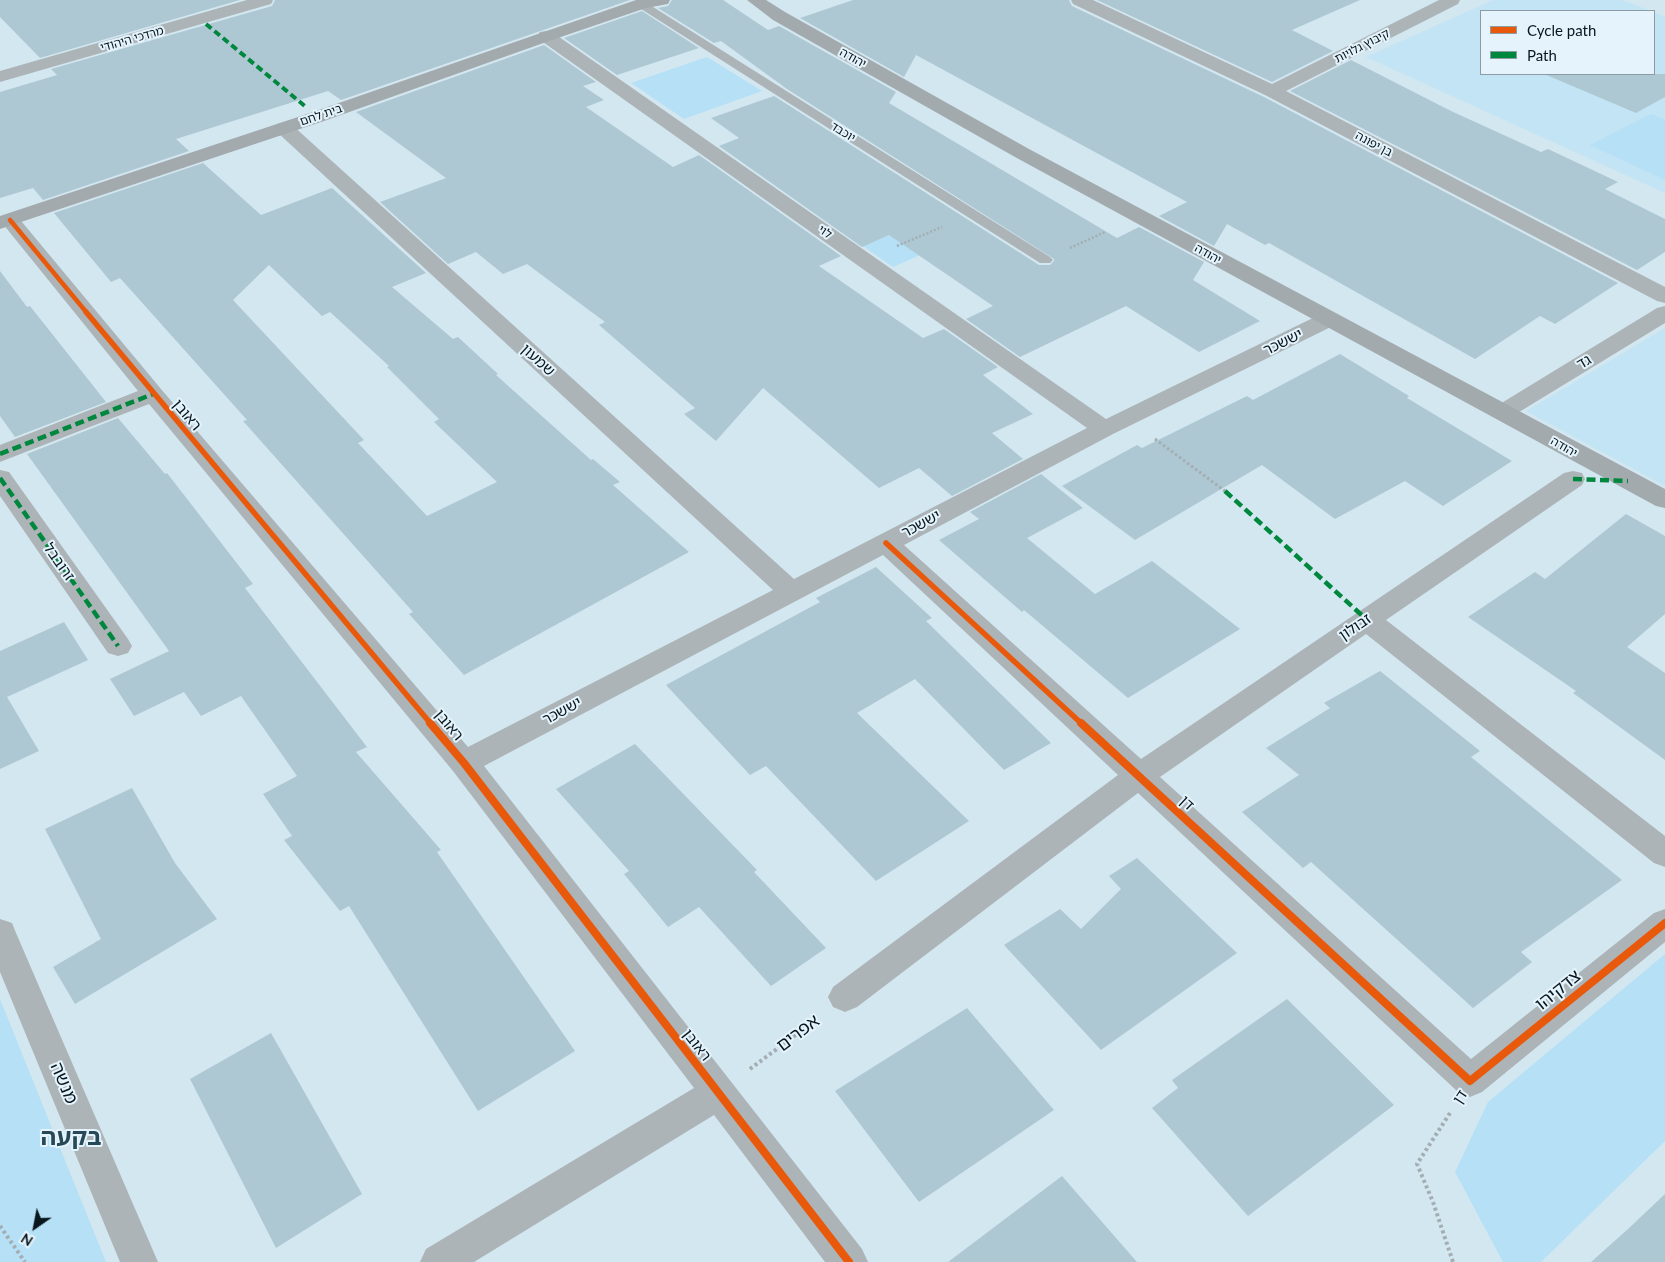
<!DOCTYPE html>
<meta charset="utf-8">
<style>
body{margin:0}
#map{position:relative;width:1665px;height:1262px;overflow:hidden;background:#d3e7f0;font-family:Lato,sans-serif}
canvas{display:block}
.legend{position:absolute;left:1480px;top:10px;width:175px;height:65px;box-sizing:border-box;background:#e5f4fc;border:1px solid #8d9ba3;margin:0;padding:6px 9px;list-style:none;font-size:15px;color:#09161d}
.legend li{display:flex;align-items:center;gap:10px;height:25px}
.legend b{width:25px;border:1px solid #8d9ba3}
.north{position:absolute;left:10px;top:1202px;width:50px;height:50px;-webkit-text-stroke:4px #e5f4fc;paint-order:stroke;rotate:213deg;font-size:14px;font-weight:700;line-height:20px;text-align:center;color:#09161d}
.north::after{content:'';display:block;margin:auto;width:18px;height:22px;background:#09161d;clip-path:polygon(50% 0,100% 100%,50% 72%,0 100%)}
</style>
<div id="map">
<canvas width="1665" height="1262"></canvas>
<ul class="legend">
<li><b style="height:6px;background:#e8590c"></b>Cycle path</li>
<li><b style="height:6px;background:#00873e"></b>Path</li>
</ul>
<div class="north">N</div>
</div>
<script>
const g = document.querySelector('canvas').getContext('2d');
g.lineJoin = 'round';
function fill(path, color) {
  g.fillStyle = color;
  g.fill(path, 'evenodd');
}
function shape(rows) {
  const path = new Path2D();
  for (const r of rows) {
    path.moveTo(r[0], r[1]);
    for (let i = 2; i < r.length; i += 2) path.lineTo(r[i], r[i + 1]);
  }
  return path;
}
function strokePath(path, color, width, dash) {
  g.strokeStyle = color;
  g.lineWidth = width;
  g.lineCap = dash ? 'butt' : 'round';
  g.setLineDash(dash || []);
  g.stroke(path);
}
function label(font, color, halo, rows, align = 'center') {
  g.font = font + ' Lato,"Noto Sans Hebrew",sans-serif';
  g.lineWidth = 4;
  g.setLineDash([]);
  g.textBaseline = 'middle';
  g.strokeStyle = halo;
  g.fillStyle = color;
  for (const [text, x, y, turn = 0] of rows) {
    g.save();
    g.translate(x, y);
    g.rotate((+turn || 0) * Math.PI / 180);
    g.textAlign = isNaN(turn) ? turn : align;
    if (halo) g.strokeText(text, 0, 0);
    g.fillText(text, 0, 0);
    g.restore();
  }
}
fill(shape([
 [1493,0,1622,0,1651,11,1481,11,1481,74,1654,74,1654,12,1665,17,1665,193,1366,57],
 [1665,328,1665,486,1526,411]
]), '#c2e4f4');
fill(shape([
 [707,57,762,91,684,119,631,83],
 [1651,114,1665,120,1665,180,1590,145],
 [947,209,979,229,893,267,863,246],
 [1665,954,1665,1141,1541,1262,1503,1262,1455,1172,1488,1102],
 [0,999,106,1262,0,1262]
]), '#b5e0f5');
fill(shape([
 [0,0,240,0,40,58,0,17],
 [275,0,630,0,341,100,328,91,176,139,189,151,43,200,33,188,0,198,0,92,57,75,51,69,272,6],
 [672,0,723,0,768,30,779,26,896,92,889,103,1117,238,1139,227,1204,262,1193,280,1260,321,1199,352,1126,306,1020,357,966,319,993,306,889,235,862,247,719,146,739,138,711,118,774,96,1039,265,1050,265,1054,261,1054,259,787,89,721,41,714,43,658,8,668,6],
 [853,0,1069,0,1072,6,1264,97,1618,283,1555,324,1540,316,1475,359,1269,243,1265,245,1227,224,1214,246,1159,216,1187,202,916,55,904,77,800,18],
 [1097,0,1360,0,1292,30,1333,51,1272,82],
 [642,11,699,48,617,75,564,38],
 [544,45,596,82,583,86,604,100,586,107,673,167,699,155,841,256,819,266,923,338,944,329,998,367,983,375,1033,414,992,433,1023,459,952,496,919,468,879,488,763,388,716,441,684,414,695,408,599,325,605,322,527,264,503,274,476,252,448,264,380,202,446,178,356,112],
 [1351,60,1451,111,1541,152,1548,149,1618,182,1605,189,1665,219,1665,252,1637,270,1290,91],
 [1544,74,1665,74,1665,97,1636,113],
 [203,163,261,215,332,188,426,273,392,287,453,339,458,337,498,374,496,375,591,460,593,459,620,482,613,485,689,552,464,675,409,614,413,612,243,421,247,420,120,278,111,282,54,213],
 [269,265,322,316,330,312,389,366,387,367,439,419,434,422,497,482,427,516,358,443,364,440,233,300],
 [0,271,27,307,30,306,106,402,15,437,0,416],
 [1340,354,1409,396,1407,398,1512,461,1443,506,1405,481,1335,519,1262,465,1135,540,1062,486,1137,445,1142,448,1247,396,1253,400],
 [118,418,165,474,167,473,253,584,245,588,367,747,356,752,441,850,437,852,575,1051,478,1111,349,906,340,911,284,840,292,836,263,794,297,776,241,696,201,716,184,692,134,716,110,679,169,651,27,454],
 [1041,474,1083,508,1027,538,1095,594,1152,561,1240,629,1128,698,1024,610,1022,612,939,540,979,519,970,512],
 [1626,514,1665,536,1665,614,1627,647,1665,673,1665,760,1573,693,1576,691,1468,617,1535,572,1545,579],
 [876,567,932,618,926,621,1051,743,1004,770,915,679,857,713,969,821,876,881,766,766,750,775,666,685,820,602,816,598],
 [64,622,88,660,7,697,39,751,0,769,0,651],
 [1380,671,1480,751,1471,757,1622,880,1521,952,1532,962,1473,1008,1311,862,1303,868,1242,812,1299,775,1266,748,1330,708,1324,703],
 [635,744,757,870,754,872,826,948,771,986,699,907,668,927,624,874,629,871,556,789],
 [132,788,175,863,217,919,75,1004,53,967,101,939,45,829],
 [1137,858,1237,953,1101,1050,1004,945,1060,909,1081,929,1121,889,1109,876],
 [1287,999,1394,1105,1248,1216,1152,1108,1178,1088,1172,1080],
 [967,1008,1054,1110,919,1202,835,1091],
 [271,1033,362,1194,276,1248,190,1079],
 [1062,1176,1137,1262,948,1262],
 [1665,1194,1665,1262,1591,1262,1628,1229]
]), '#aec8d3');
strokePath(shape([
 [897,246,942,227],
 [1070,248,1105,232]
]), '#a4adb2', 2.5, [2, 2]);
strokePath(shape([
 [1155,439,1225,491]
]), '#a4adb2', 3, [2.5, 2.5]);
strokePath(shape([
 [750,1069,817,1019],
 [1450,1113,1417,1164,1433,1202,1453,1262],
 [0,1226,25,1262]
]), '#a4adb2', 4, [3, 3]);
fill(shape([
 [642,0,1050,257,1053,260,1050,263,1040,263,638,7,636,4,642,0]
]), '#acb4b8');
fill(shape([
 [247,0,273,0,271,4,0,82,0,71,247,0],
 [1071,0,1093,0,1272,84,1439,0,1460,0,1458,4,1286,91,1665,287,1665,303,1657,301,1265,95,1073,4,1071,0],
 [546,31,552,32,1106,419,1321,314,1329,312,1337,314,1340,319,1337,324,1113,434,904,545,1141,759,1564,473,1573,471,1582,473,1585,479,1582,485,1386,620,1665,836,1665,867,1654,863,1366,634,1160,777,1471,1059,1654,913,1665,909,1665,942,1482,1092,1470,1097,1458,1092,1138,793,857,1007,845,1012,833,1007,828,997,833,987,1118,775,883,555,484,766,862,1249,868,1262,825,1262,714,1115,474,1262,420,1262,426,1249,694,1088,453,771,149,404,0,462,0,445,138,391,3,224,0,220,3,216,10,214,17,216,161,389,468,747,773,590,277,132,274,128,277,124,284,122,291,124,794,579,1087,428,540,40,537,36,540,32,546,31],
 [1665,306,1665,323,1511,417,1503,419,1495,417,1491,412,1495,407,1657,308,1665,306],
 [0,470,9,472,128,639,132,646,128,653,118,656,108,653,0,496,0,470],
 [0,919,12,923,16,933,158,1262,120,1262,0,972,0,919]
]), '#acb4b8');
fill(shape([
 [636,0,670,0,668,4,646,8,552,40,324,121,0,229,0,216,310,113,636,0],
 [747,0,766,0,785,12,1029,149,1665,489,1665,508,1656,506,1015,157,773,20,747,0]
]), '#a2aaae');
strokePath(shape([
 [206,24,306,107]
]), '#00873e', 4, [7, 4]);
strokePath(shape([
 [0,454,153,394],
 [0,478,118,646],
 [1573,479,1628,481],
 [1225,491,1366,619]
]), '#00873e', 4.5, [9, 4.5]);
strokePath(shape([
 [10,220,87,313]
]), '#e8590c', 4.5);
strokePath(shape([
 [86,312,431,724],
 [886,543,1082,724]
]), '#e8590c', 5.5);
strokePath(shape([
 [430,723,464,763,849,1262],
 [1081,723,1470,1081,1665,923]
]), '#e8590c', 8);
label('12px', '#09161d', '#e5f4fc', [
 ["מרדכי היהודי",132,39,-16],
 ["קיבוץ גלויות",1362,46,-27],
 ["יהודה",853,58,29],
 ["בית לחם",321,115,-19],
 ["יוכבד",843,132,32],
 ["בן יפונה",1374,144,28],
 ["לוי",825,232,35],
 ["יהודה",1208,254,29],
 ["יהודה",1564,447,30]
]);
label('15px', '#09161d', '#e5f4fc', [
 ["יששכר",1283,342,-26],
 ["שמעון",538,360,42],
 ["גד",1584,362,-31],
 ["ראובן",187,415,50],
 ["יששכר",921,524,-28],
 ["זרובבל",59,562,55],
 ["זבולון",1355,627,-34],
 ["יששכר",562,711,-28],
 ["ראובן",449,725,50],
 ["דן",1187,803,43],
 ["ראובן",697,1045,52],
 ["דן",1460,1097,-57]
]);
label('18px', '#09161d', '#e5f4fc', [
 ["צדקיהו",1558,990,-39],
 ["אפרים",798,1033,-37],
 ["מנשה",64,1083,67]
]);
label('bold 24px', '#274857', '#e5f4fc', [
 ["בקעה",71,1137]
]);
</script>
